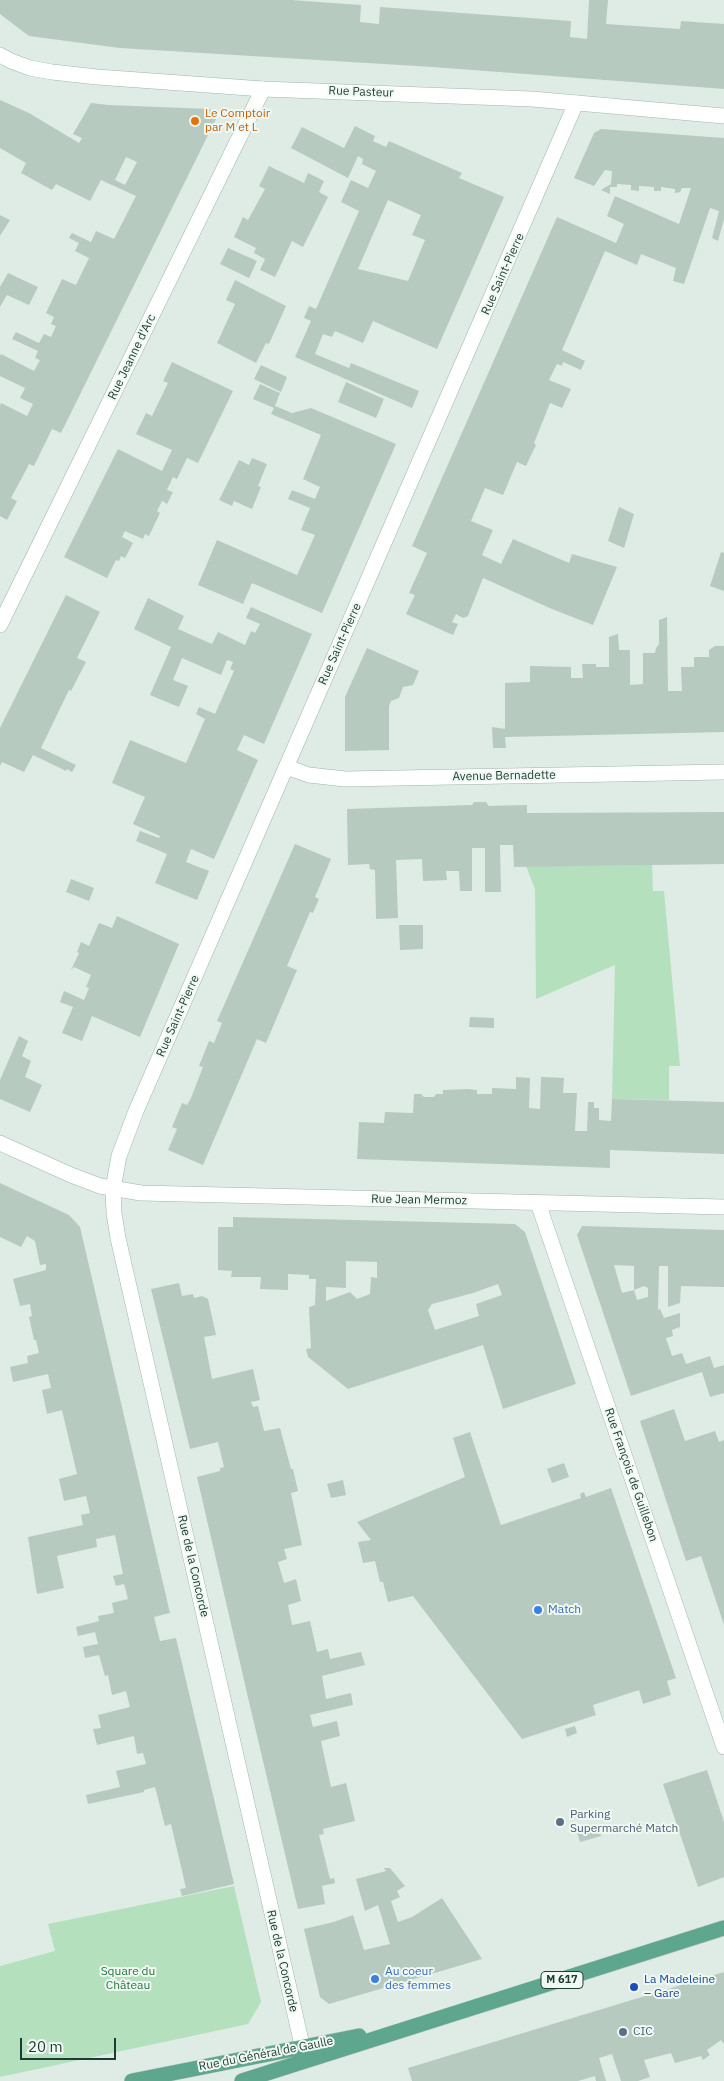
<!DOCTYPE html>
<meta charset="utf-8">
<style>
body{margin:0}
#map{position:relative;width:724px;height:2081px;overflow:hidden;background:#deece5;font-family:"IBM Plex Sans",sans-serif}
canvas{display:block}
.scale{position:absolute;left:20px;top:2038px;width:96px;height:22px;box-sizing:border-box;border:2px solid #1e3d32;border-top:0;padding-left:6px;font-size:15px;line-height:18px;white-space:nowrap;color:#1e3d32;-webkit-text-stroke:4px #eff8f3;paint-order:stroke}
</style>
<div id="map">
<canvas width="724" height="2081"></canvas>
<div class="scale">20 m</div>
</div>
<script>
const g = document.querySelector('canvas').getContext('2d');
g.lineJoin = 'round';
function fill(path, color) {
  g.fillStyle = color;
  g.fill(path, 'evenodd');
}
function shape(rows) {
  const path = new Path2D();
  for (const r of rows) {
    path.moveTo(r[0], r[1]);
    for (let i = 2; i < r.length; i += 2) path.lineTo(r[i], r[i + 1]);
  }
  return path;
}
function strokePath(path, color, width, dash) {
  g.strokeStyle = color;
  g.lineWidth = width;
  g.lineCap = dash ? 'butt' : 'round';
  g.setLineDash(dash || []);
  g.stroke(path);
}
function label(font, color, halo, rows, align = 'center') {
  g.font = font + ' "IBM Plex Sans",sans-serif';
  g.lineWidth = 4;
  g.setLineDash([]);
  g.textBaseline = 'middle';
  g.strokeStyle = halo;
  g.fillStyle = color;
  for (const [text, x, y, turn = 0] of rows) {
    g.save();
    g.translate(x, y);
    g.rotate((+turn || 0) * Math.PI / 180);
    g.textAlign = isNaN(turn) ? turn : align;
    if (halo) g.strokeText(text, 0, 0);
    g.fillText(text, 0, 0);
    g.restore();
  }
}
fill(shape([
 [652,865,653,891,664,891,680,1066,669,1066,669,1100,612,1099,615,965,536,999,535,889,526,866],
 [234,1886,261,2002,248,2024,0,2077,0,1966,55,1951,48,1924]
]), '#b5e0bd');
fill(shape([
 [0,0,291,0,361,5,360,22,379,24,380,7,571,21,570,37,587,39,589,0,608,0,606,24,680,29,681,21,724,24,724,89,433,67,120,48,29,36,0,14],
 [0,100,29,113,79,143,82,138,73,134,91,103,108,105,210,109,216,119,61,433,52,429,34,466,29,464,25,472,11,498,17,501,7,520,0,516,0,406,1,403,27,416,33,404,20,398,25,388,0,376,0,356,1,354,34,371,40,360,35,358,38,351,12,339,16,332,39,343,44,334,51,337,56,326,51,324,54,317,46,313,62,279,76,285,89,258,75,251,79,243,69,238,72,233,91,242,96,231,114,239,136,196,101,180,90,201,56,184,52,190,21,173,26,163,0,148],
 [126,157,137,162,125,185,115,180],
 [355,126,375,136,373,141,386,147,389,141,462,173,459,178,504,197,437,349,373,321,363,343,335,331,332,337,323,334,315,354,349,368,351,363,419,391,412,408,295,357,311,321,304,318,309,306,316,309,359,211,341,202,351,180,368,188,376,171,362,164,363,159,358,156,348,178,291,148,302,127,344,148],
 [388,200,421,215,412,235,425,240,408,281,358,269],
 [601,129,724,138,724,219,718,241,712,238,719,211,710,208,684,284,673,281,676,268,641,254,637,265,605,251,562,350,585,361,581,370,563,362,562,366,557,364,549,380,571,389,562,408,550,403,534,443,536,445,526,466,517,462,503,495,485,488,471,521,493,530,482,555,501,564,513,539,569,563,572,554,617,567,593,625,552,609,483,578,468,616,463,618,456,614,452,622,458,624,453,635,406,614,415,595,409,593,427,553,412,546,557,217,616,243,624,224,607,216,615,196,679,224,691,188,682,188,680,192,675,193,675,189,661,187,661,191,654,191,654,187,639,186,639,191,631,190,631,185,617,184,617,187,610,187,610,194,601,190,611,184,612,171,605,170,594,186,574,178,594,133],
 [269,166,304,183,308,173,324,181,319,192,328,197,303,247,292,241,275,277,260,270,265,259,254,253,256,248,234,237,243,217,248,220,265,189,259,186],
 [0,215,10,220,0,236],
 [228,248,257,261,249,278,220,264],
 [8,273,38,287,29,305,7,295,0,307,0,287],
 [235,280,286,306,269,344,266,343,256,363,217,343,235,304,226,300],
 [172,362,233,391,198,463,187,458,177,479,173,477,167,490,173,492,167,504,162,501,157,511,160,513,149,536,145,534,143,539,125,531,122,537,133,543,125,558,121,556,119,561,116,560,107,578,64,557,118,449,162,471,172,450,136,434,146,413,152,416,168,383,163,381],
 [261,365,287,377,281,392,254,379],
 [346,382,384,399,376,418,338,402],
 [260,384,280,393,275,406,292,413,311,408,396,444,322,613,252,583,243,604,198,585,217,540,297,575,315,535,301,530,310,508,288,499,292,490,315,499,320,487,303,479,321,435,271,414,274,408,253,399],
 [252,458,267,464,258,486,261,487,252,509,234,501,232,506,219,500,239,460,249,465],
 [619,507,634,514,624,548,608,541],
 [721,552,724,553,724,591,710,586],
 [66,595,100,612,77,658,86,662,71,691,69,690,41,748,76,765,72,772,67,769,66,771,33,755,24,772,2,762,0,766,0,728],
 [148,598,184,616,178,629,212,644,218,632,245,645,251,631,255,633,260,624,246,618,251,607,312,634,264,744,244,735,237,750,258,760,214,859,191,849,186,862,209,871,197,900,155,883,167,854,136,841,140,831,159,838,160,836,133,824,145,797,112,783,130,740,186,763,205,719,196,714,199,707,215,714,234,671,230,669,233,662,227,660,221,675,182,658,173,680,188,686,179,707,150,695,171,647,134,629],
 [667,617,668,691,682,691,681,667,694,667,694,657,709,657,709,650,715,646,724,646,724,732,505,737,506,748,493,748,492,727,505,729,505,683,530,682,530,666,571,667,571,678,583,678,582,664,596,664,596,667,609,667,609,637,618,634,619,650,630,650,630,685,643,684,643,653,655,653,656,648,659,644,659,620],
 [367,648,419,671,413,685,403,687,399,698,391,701,389,706,389,750,345,751,345,697],
 [474,802,486,802,489,806,527,805,527,813,724,812,724,864,514,867,513,845,500,845,501,892,485,892,485,848,472,848,472,891,460,891,459,871,446,871,447,880,423,881,422,859,396,860,398,918,376,919,375,870,370,869,369,864,348,865,347,809,472,805],
 [295,844,331,859,315,897,319,899,313,913,310,912,287,966,297,970,266,1043,257,1039,203,1165,168,1150,177,1129,172,1127,182,1103,187,1105,191,1098,203,1067,199,1066,209,1041,214,1043,222,1023,217,1021],
 [71,879,94,888,89,901,66,892],
 [117,916,179,944,140,1037,92,1016,82,1041,62,1033,73,1007,60,1002,64,991,84,1000,89,988,86,987,91,975,74,967,71,970,79,953,77,952,81,942,89,946,99,923,112,928],
 [399,925,423,925,423,949,400,950],
 [470,1017,494,1018,494,1028,469,1027],
 [19,1036,28,1041,22,1056,31,1061,25,1077,42,1085,30,1112,0,1099,0,1080],
 [516,1077,530,1078,529,1108,540,1109,541,1077,564,1078,563,1093,577,1093,575,1131,587,1131,588,1102,594,1102,594,1108,599,1108,599,1120,611,1121,612,1099,724,1102,724,1154,610,1150,610,1168,357,1159,359,1122,384,1123,385,1112,413,1113,414,1094,421,1094,424,1097,434,1097,436,1094,443,1094,443,1090,468,1089,477,1090,477,1094,492,1094,492,1088,516,1089],
 [0,1183,69,1215,80,1227,170,1613,154,1617,160,1641,176,1638,234,1884,182,1896,180,1889,186,1888,171,1824,165,1826,155,1787,144,1790,144,1792,88,1804,86,1795,120,1787,116,1771,146,1764,143,1753,137,1754,134,1736,97,1745,93,1729,101,1728,98,1715,130,1707,126,1691,112,1695,108,1675,105,1676,99,1655,85,1658,83,1647,98,1644,95,1632,78,1636,76,1627,99,1621,98,1616,114,1613,112,1603,128,1599,124,1584,116,1586,113,1576,123,1574,115,1535,96,1539,97,1547,57,1556,64,1588,37,1594,28,1537,83,1525,81,1515,90,1513,86,1496,64,1501,59,1479,77,1474,62,1410,47,1414,42,1390,51,1388,48,1374,13,1382,10,1367,28,1363,27,1356,39,1353,36,1340,34,1340,29,1317,32,1316,30,1304,20,1306,13,1279,46,1270,46,1264,40,1265,35,1241,27,1236,21,1247,0,1237],
 [233,1217,515,1224,525,1232,576,1384,503,1409,483,1345,348,1389,308,1357,306,1349,311,1348,309,1307,315,1305,316,1279,309,1279,309,1275,288,1274,288,1290,260,1289,261,1277,231,1277,232,1271,218,1270,218,1227,233,1227],
 [346,1261,377,1262,377,1278,371,1277,370,1294,357,1299,350,1292,326,1301,326,1287,346,1288],
 [498,1284,502,1295,476,1304,479,1316,435,1330,428,1310,432,1304,473,1293],
 [582,1226,724,1230,724,1287,681,1286,680,1303,668,1307,668,1266,659,1266,658,1310,660,1309,664,1318,680,1313,680,1327,672,1330,673,1336,666,1338,672,1356,682,1353,686,1364,710,1356,714,1368,724,1365,724,1393,710,1397,702,1372,631,1396,577,1235],
 [614,1265,634,1266,634,1290,644,1286,648,1288,648,1297,637,1300,634,1290,622,1293],
 [179,1283,182,1296,193,1294,194,1298,202,1296,208,1299,216,1335,204,1337,212,1379,253,1369,260,1400,251,1402,253,1407,258,1406,264,1431,280,1428,291,1469,293,1469,298,1491,291,1493,302,1545,284,1549,287,1559,278,1562,284,1583,296,1579,301,1601,288,1605,292,1625,310,1621,317,1652,328,1649,330,1659,361,1652,365,1665,322,1676,326,1699,351,1693,353,1705,310,1715,313,1727,337,1721,340,1736,321,1741,331,1787,346,1783,355,1821,323,1829,324,1834,319,1835,330,1879,334,1878,335,1883,322,1886,325,1904,298,1909,250,1706,197,1477,220,1471,220,1468,224,1467,218,1442,190,1449,151,1289],
 [674,1409,685,1441,715,1431,719,1442,724,1440,724,1625,701,1556,686,1561,640,1421],
 [470,1432,501,1525,581,1498,580,1494,584,1492,586,1497,611,1488,676,1678,667,1681,671,1695,643,1704,639,1690,593,1705,596,1715,522,1739,413,1596,388,1602,383,1582,380,1582,375,1561,363,1563,358,1542,371,1540,357,1522,465,1477,453,1438],
 [564,1463,569,1477,552,1483,547,1469],
 [343,1480,346,1495,331,1498,327,1484],
 [575,1726,577,1733,567,1737,565,1729],
 [707,1770,724,1822,724,1877,698,1887,663,1784],
 [598,1825,601,1836,580,1842,577,1832],
 [384,1868,390,1868,405,1886,397,1891,400,1897,391,1901,398,1922,412,1917,442,1898,482,1959,329,2004,320,1997,304,1929,334,1922,353,1915,364,1950,390,1944,378,1905,365,1911,356,1879,386,1871],
 [724,1972,724,2044,721,2040,707,2050,710,2055,703,2060,701,2056,675,2063,671,2053,644,2060,650,2077,638,2081,621,2081,612,2054,599,2058,606,2081,596,2081,595,2076,578,2081,412,2081,408,2068]
]), '#b7cac0');
const street = shape([
 [0,625,263,89],
 [286,767,309,775,345,779,724,772],
 [0,1143,71,1175,100,1186,141,1193,724,1207],
 [538,1203,724,1747],
 [305,2058,118,1238,114,1213,113,1189,119,1156,136,1111,576,103]
]);
const secondary = shape([
 [0,55,11,61,30,68,52,72,97,77,263,89,532,99,724,116]
]);
const primary = shape([
 [132,2081,359,2036],
 [242,2081,724,1928]
]);
strokePath(street, '#a1b4ac', 16);
strokePath(secondary, '#9cb9ac', 16);
strokePath(primary, '#c0c9c6', 16);
strokePath(street, '#fff', 15);
strokePath(secondary, '#fff', 15);
strokePath(primary, '#5ea68e', 15);
for (const [x, y, r, color] of [
 [195,121,5,"#e8710a"],
 [538,1610,5,"#3f7fe0"],
 [560,1822,5,"#5c6f8a"],
 [375,1979,5,"#3f7fe0"],
 [634,1987,5,"#1a4fb4"],
 [623,2032,5,"#5c6f8a"]
]) {
  const dot = new Path2D();
  dot.arc(x, y, r, 0, 2 * Math.PI);
  g.fillStyle = color;
  g.fill(dot);
  strokePath(dot, '#eff8f3', 2);
}
for (const [x, y, w] of [
 [562,1980,42]
]) {
  const box = new Path2D();
  box.roundRect(x - w / 2, y - 8.5, w, 17, 4);
  g.fillStyle = '#eff8f3';
  g.fill(box);
  strokePath(box, '#1e3d32', 1);
}
label('bold 11px', '#1e3d32', null, [
 ["M 617",562,1980]
]);
label('12px', '#1e3d32', '#eff8f3', [
 ["Rue Pasteur",361,92,2],
 ["Rue Saint-Pierre",503,274,-66],
 ["Rue Jeanne d'Arc",132,357,-64],
 ["Rue Saint-Pierre",340,644,-66],
 ["Avenue Bernadette",504,776,-1],
 ["Rue Saint-Pierre",178,1016,-66],
 ["Rue Jean Mermoz",419,1200,1],
 ["Rue François de Guillebon",631,1475,71],
 ["Rue de la Concorde",193,1566,77],
 ["Rue de la Concorde",282,1961,77],
 ["Rue du Général de Gaulle",266,2054,-11]
]);
label('12px', '#c56008', '#eff8f3', [
 ["Le Comptoir",205,114],
 ["par M et L",205,128]
], 'left');
label('12px', '#366cbe', '#eff8f3', [
 ["Match",548,1610],
 ["Au coeur",385,1972],
 ["des femmes",385,1986]
], 'left');
label('12px', '#4e5e75', '#eff8f3', [
 ["Parking",570,1815],
 ["Supermarché Match",570,1829],
 ["CIC",633,2032]
], 'left');
label('12px', '#24783e', '#eff8f3', [
 ["Square du",128,1972],
 ["Château",128,1986]
]);
label('12px', '#164399', '#eff8f3', [
 ["La Madeleine",644,1980],
 ["– Gare",644,1994]
], 'left');
</script>
